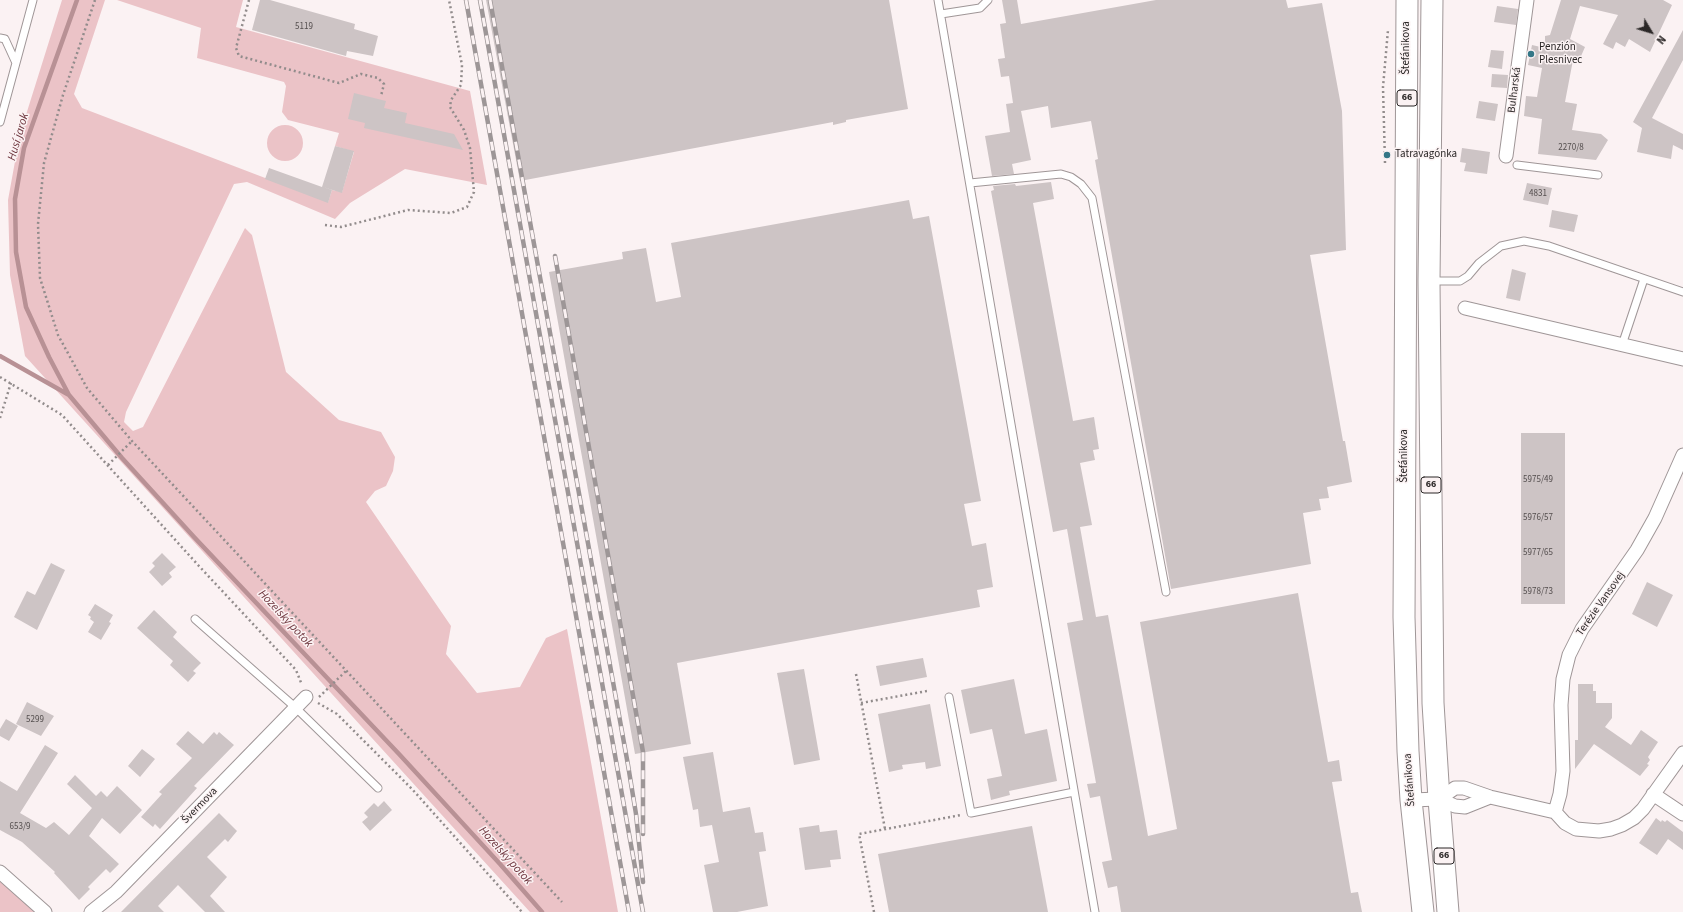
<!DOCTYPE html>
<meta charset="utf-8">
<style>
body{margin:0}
#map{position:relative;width:1683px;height:912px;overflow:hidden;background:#fbf2f3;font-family:"Source Sans 3",sans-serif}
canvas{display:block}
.north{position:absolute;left:1631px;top:12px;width:40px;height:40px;-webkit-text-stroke:3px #fbf2f3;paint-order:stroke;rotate:128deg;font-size:11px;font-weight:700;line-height:16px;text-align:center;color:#2b2727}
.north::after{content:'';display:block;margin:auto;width:14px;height:18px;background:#2b2727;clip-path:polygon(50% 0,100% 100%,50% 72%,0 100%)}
</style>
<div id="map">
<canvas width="1683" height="912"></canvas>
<div class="north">N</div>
</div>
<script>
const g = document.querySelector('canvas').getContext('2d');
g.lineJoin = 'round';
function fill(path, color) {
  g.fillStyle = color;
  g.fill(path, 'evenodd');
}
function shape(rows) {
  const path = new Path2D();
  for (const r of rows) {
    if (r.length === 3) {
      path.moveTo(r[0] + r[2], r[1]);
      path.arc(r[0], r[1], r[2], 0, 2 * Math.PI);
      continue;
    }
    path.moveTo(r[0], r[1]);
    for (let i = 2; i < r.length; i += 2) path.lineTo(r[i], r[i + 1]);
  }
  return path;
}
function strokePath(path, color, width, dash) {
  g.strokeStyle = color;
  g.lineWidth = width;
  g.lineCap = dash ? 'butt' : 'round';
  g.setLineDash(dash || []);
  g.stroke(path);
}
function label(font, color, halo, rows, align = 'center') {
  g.font = font + ' "Source Sans 3",sans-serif';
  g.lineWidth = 3;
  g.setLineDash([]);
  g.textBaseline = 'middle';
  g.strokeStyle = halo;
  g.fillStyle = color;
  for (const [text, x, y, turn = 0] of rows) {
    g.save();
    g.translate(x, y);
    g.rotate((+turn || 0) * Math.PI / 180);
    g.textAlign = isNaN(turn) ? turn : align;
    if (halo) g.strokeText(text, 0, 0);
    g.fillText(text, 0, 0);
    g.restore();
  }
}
fill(shape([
 [62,0,105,0,74,94,82,108,328,202,332,190,342,192,354,152,335,146,339,133,288,120,282,112,286,86,284,82,197,58,201,28,117,0,243,0,236,27,470,91,487,185,405,169,350,203,335,219,247,182,234,184,126,412,124,422,133,431,143,427,245,228,252,235,286,372,339,420,381,432,395,457,393,471,386,486,375,491,366,502,451,626,446,654,477,693,520,687,546,638,567,629,618,912,530,912,25,356,10,275,8,200,20,134],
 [285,143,18],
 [0,879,35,912,0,912]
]), '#ebc3c7');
strokePath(shape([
 [0,356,69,395,122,458,194,537,399,754,500,864,542,912],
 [69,395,49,357,26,307,16,252,15,199,24,148,77,0]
]), '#b89195', 4.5);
fill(shape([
 [260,0,270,0,355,24,354,29,378,36,373,56,347,51,346,56,252,30],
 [486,0,889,0,908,109,846,120,846,122,833,125,833,122,520,181],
 [1002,0,1017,0,1021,24,1156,0,1286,0,1288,8,1322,3,1342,111,1346,250,1310,255,1343,441,1345,441,1352,482,1327,487,1329,498,1319,499,1321,510,1303,513,1311,564,1171,589,1095,160,1098,159,1091,121,1051,128,1048,106,1021,111,1031,160,1012,164,1014,174,992,176,985,136,1010,132,1006,104,1013,103,1009,76,1001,77,998,59,1005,58,1000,24,1006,23],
 [1561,0,1663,0,1672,5,1650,52,1629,39,1625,47,1616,42,1613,49,1603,44,1618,15,1580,6,1570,39,1585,47,1578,63,1573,60,1565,102,1577,104,1572,130,1601,134,1608,140,1596,160,1538,154,1542,119,1524,116,1526,96,1537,97,1542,68,1528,65,1532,45,1545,48,1545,36,1550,35],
 [1497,6,1518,9,1516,25,1494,22],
 [1683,30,1683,60,1652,118,1683,134,1683,150,1673,145,1671,159,1637,152,1642,128,1633,122],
 [1491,50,1504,51,1502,69,1488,67],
 [1492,74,1508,75,1507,88,1491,87],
 [354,93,386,101,384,108,407,113,405,123,454,134,463,150,364,128,365,123,348,119],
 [1479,101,1498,104,1495,121,1476,118],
 [335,146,354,151,342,193,323,187,332,190,328,203,265,179,269,168,322,187],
 [1462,148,1490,152,1487,174,1464,171,1466,163,1460,162],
 [1051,182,1054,199,1033,203,1073,421,1094,417,1099,449,1093,450,1095,460,1080,463,1092,525,1080,527,1096,617,1108,615,1148,836,1177,829,1140,622,1298,593,1328,762,1339,760,1342,781,1332,782,1351,893,1358,892,1362,912,1121,912,1117,886,1108,888,1102,862,1112,860,1100,796,1090,798,1087,784,1096,783,1067,623,1083,620,1067,529,1053,532,991,191,994,190,993,186,1015,184,1016,186],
 [1527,183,1552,188,1548,205,1523,200],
 [909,200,913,219,929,216,981,501,964,504,972,546,986,543,993,587,977,590,980,607,677,663,691,744,635,754,549,272,623,259,622,252,646,248,656,302,681,297,671,243],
 [1552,210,1578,215,1574,232,1549,227],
 [1512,269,1526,273,1520,301,1506,298],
 [1521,433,1565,433,1565,604,1521,604],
 [162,553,176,567,169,573,172,577,162,586,149,572,155,566,152,563],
 [51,563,65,570,37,630,14,617,27,591,35,595],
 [1647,582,1673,595,1657,627,1632,614],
 [95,604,113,615,109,622,111,623,101,640,88,632,94,622,90,619,91,617,88,615],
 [154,610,177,632,173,637,201,663,193,671,196,673,188,682,170,665,173,661,137,628],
 [923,658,927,677,880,686,876,666],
 [804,669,820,760,794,765,777,673],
 [1014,679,1025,734,1047,729,1057,781,1009,791,1010,795,991,800,987,779,1002,776,992,729,970,734,961,690],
 [1578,684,1593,684,1593,691,1596,691,1596,703,1612,703,1612,718,1605,727,1631,745,1641,730,1658,742,1648,757,1650,760,1647,764,1649,765,1640,776,1594,744,1575,769,1575,740,1578,740],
 [27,702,54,716,41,736,16,724],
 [930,704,941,766,926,769,925,762,902,765,903,769,889,772,878,714],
 [6,719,18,726,9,741,0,736,0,729],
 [188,731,203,744,214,732,217,735,219,732,234,745,194,786,197,788,160,829,155,824,153,827,141,817,162,794,159,792,192,758,176,744],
 [45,745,58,753,20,813,46,828,54,822,69,835,92,808,67,784,75,775,96,796,101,791,107,797,117,786,142,810,120,834,102,818,89,836,119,864,110,873,106,869,88,887,90,889,79,900,54,873,55,872,22,842,0,830,0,781,17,791],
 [142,749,155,759,140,777,128,766],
 [713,752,723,812,750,807,755,833,763,832,766,851,759,852,768,906,737,912,713,912,704,865,719,862,712,825,700,827,698,809,693,810,683,757],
 [384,801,392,810,370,831,362,822,368,817,364,813,374,803,378,807],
 [219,813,237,831,228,842,225,839,207,857,227,877,210,896,225,912,205,912,178,885,158,906,164,912,121,912],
 [1656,818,1661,822,1662,820,1665,822,1667,820,1683,832,1683,850,1668,839,1657,855,1639,843],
 [819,825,820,832,837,830,841,859,830,860,831,867,805,870,799,828],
 [1032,826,1048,912,889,912,878,854]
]), '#cdc4c5');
const service = shape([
 [938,0,1095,912],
 [941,14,980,8,988,0],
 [0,38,5,39,16,63,0,122],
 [16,63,33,0],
 [1517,165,1598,175],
 [970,183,1061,174,1071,177,1081,184,1092,198,1166,592],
 [1432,281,1460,281,1468,276,1479,263,1501,246,1524,241,1549,246,1683,292],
 [1622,345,1644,279],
 [195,619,296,708,378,788],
 [949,697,971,813,1074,792]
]);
const minor = shape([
 [1506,156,1527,0],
 [1465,308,1683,359],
 [1653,794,1683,814],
 [1439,799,1455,788,1464,788,1490,797,1555,812,1565,823,1576,829,1599,831,1611,829,1622,825,1634,818,1643,809,1683,753],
 [1411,800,1439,799,1455,806,1465,807,1490,797],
 [1555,812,1560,794,1563,771,1561,705,1563,679,1569,655,1582,629,1637,550,1655,518,1683,455],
 [0,872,45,912],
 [91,912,116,892,306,697]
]);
const primary = shape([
 [1407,0,1404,617,1408,751,1411,800,1423,912],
 [1432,0,1429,281,1433,703,1439,799,1448,912]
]);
strokePath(service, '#9f9697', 9);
strokePath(minor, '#9f9697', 15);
strokePath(primary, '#9f9697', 23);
strokePath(shape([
 [95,0,63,95,44,163,38,224,40,278,58,335,87,388,132,441,562,902],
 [249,0,236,48,239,56,339,83,361,74,378,78,384,84,381,96],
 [1385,163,1383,87,1388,30],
 [325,225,341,227,408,210,451,213,467,207,474,192,470,148,464,130,450,107,451,100,461,85,462,65,449,0],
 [0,377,62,415,198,565,296,670,302,685],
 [0,418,11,383],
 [108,465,132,441],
 [856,674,885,829],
 [319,697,346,671],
 [318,703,337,714,412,789,522,912],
 [861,703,927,691],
 [874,912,859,834,961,815]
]), '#928c8c', 2.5, [2, 3]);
strokePath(service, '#fff', 7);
strokePath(minor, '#fff', 13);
strokePath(primary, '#fff', 21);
const rail = shape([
 [466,0,629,912],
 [480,0,643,912],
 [490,0,628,765,636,814,643,882],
 [555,256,643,752,643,834]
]);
strokePath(rail, '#9d9697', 4.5);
strokePath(rail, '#fbf2f3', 3, [9]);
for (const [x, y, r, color] of [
 [1531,54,4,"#347787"],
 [1387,155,4,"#347787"]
]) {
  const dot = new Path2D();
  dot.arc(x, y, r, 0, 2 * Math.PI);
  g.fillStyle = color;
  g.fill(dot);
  strokePath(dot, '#fbf2f3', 1.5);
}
label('9px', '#544e4e', null, [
 ["5119",304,27],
 ["2270/8",1571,148],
 ["4831",1538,194],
 ["5975/49",1538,480],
 ["5976/57",1538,518],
 ["5977/65",1538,553],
 ["5978/73",1538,592],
 ["5299",35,720],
 ["653/9",20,827]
]);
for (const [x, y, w] of [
 [1407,98,20],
 [1431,485,20],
 [1444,856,20]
]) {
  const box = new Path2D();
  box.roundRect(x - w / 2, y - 8, w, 16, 3);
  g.fillStyle = '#fbf2f3';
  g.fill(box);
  strokePath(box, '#2b2727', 1);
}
label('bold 10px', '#2b2727', null, [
 ["66",1407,98],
 ["66",1431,485],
 ["66",1444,856]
]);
label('11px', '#2b2727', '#fbf2f3', [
 ["Štefánikova",1407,48,-90],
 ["Bulharská",1515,90,-83],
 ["Štefánikova",1405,456,-90],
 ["Terézie Vansovej",1601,604,-55],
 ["Štefánikova",1410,780,-94],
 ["Švermova",200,806,-46]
]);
label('11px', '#2b2727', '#fbf2f3', [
 ["Penzión",1539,48],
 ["Plesnivec",1539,61],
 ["Tatravagónka",1395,155]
], 'left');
label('italic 12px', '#703941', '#fbf2f3', [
 ["Husí jarok",19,137,-74],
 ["Hozelský potok",285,619,47],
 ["Hozelský potok",505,856,48]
]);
</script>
